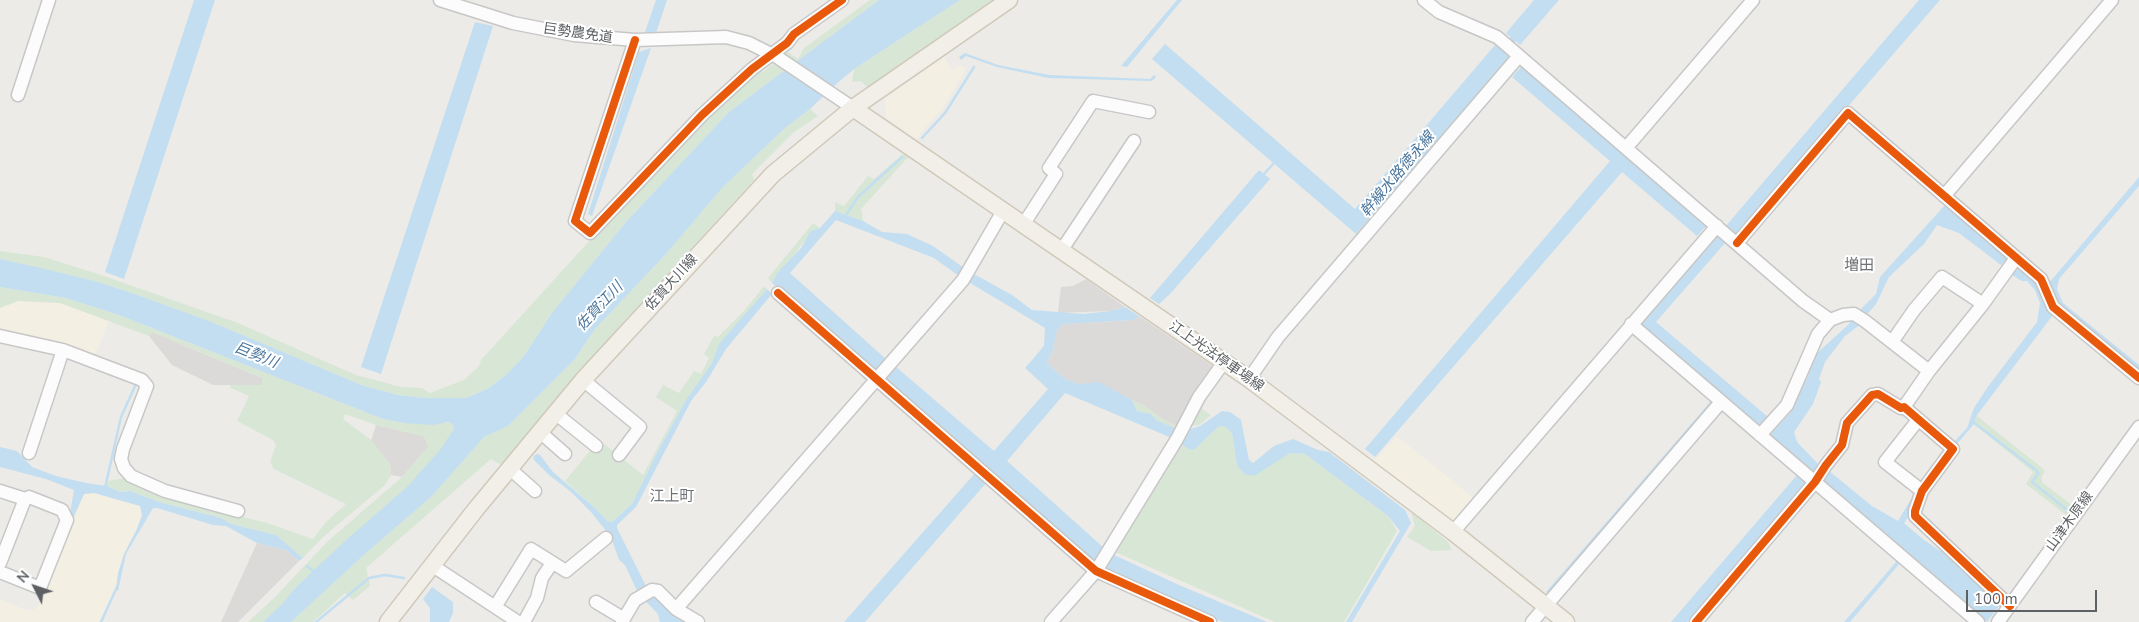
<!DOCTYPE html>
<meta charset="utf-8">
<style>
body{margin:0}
#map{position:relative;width:2139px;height:622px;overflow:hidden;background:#ecebe8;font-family:"Nunito Sans",sans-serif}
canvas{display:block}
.north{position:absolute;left:10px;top:562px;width:50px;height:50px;-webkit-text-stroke:4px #fff;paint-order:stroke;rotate:311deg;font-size:14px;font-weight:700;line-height:20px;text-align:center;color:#5d6164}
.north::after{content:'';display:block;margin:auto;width:18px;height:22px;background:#5d6164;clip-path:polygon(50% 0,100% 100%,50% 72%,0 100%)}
.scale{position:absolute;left:1966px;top:590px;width:131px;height:22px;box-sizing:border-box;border:2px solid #5d6164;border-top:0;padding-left:6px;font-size:15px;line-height:18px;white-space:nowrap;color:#5d6164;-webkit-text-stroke:4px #fff;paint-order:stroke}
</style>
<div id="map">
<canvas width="2139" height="622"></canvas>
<div class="north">N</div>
<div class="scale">100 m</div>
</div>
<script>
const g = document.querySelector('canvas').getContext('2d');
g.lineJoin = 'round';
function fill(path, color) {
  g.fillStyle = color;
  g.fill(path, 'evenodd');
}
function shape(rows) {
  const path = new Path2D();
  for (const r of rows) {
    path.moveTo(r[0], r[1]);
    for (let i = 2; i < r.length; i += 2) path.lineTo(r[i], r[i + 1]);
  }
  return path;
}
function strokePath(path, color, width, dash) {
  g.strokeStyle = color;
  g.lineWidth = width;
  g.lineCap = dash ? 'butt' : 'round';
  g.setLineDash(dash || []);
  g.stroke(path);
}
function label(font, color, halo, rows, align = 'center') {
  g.font = font + ' "Nunito Sans","Noto Sans JP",sans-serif';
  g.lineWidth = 4;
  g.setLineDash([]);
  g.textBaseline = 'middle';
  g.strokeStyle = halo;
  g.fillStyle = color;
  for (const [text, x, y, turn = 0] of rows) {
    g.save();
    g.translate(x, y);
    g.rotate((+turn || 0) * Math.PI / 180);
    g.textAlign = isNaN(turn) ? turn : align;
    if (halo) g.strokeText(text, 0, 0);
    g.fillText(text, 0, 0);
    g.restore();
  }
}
fill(shape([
 [944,57,953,70,960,65,966,69,942,109,916,139,886,117,885,99],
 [18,301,60,303,109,320,95,356,0,332,0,308],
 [1397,436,1476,500,1455,524,1374,461],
 [94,493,140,506,142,515,137,529,124,554,116,589,100,622,0,622,0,599,25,610,34,610,44,598,84,494]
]), '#f4efe3');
fill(shape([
 [1086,279,1125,307,1111,311,1059,313,1058,311,1061,287,1073,286],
 [1139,316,1217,369,1180,428,1159,417,1145,406,1096,384,1078,384,1065,379,1047,363,1053,349,1057,330,1064,324,1134,320],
 [152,332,262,378,262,385,213,385,172,365,149,336],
 [376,425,424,436,429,446,402,477,391,475,390,464,371,441],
 [257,543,286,550,299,561,238,622,221,622]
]), '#dcdad8');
fill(shape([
 [870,0,879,0,729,112,626,222,552,313,524,356,507,374,489,388,466,398,424,398,398,395,364,386,209,321,129,292,98,282,0,259,0,251,44,257,101,275,238,323,356,375,401,387,422,388,430,393,464,380,479,366,481,360,702,117,757,69,763,72,788,52,798,59,804,48],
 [960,0,993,0,868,88,861,81,852,82,854,69],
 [810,109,818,116,793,133,752,174,754,180,628,317,503,466,491,459,366,568,370,586,353,600,345,593,313,622,291,622,366,553,431,497,484,437,508,426,574,360,595,329,666,254,723,187,785,128],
 [904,153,909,156,861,209,863,221,835,211,835,202,844,206,868,176,874,179],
 [813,223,820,228,802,244,791,260,778,272,772,283,768,278],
 [764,286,767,289,720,344,712,363,686,400,657,453,632,504,612,522,607,521,595,508,565,481,599,440,643,475,677,411,656,397,663,385,679,393,694,371,701,374,709,358,704,354,714,336,718,337,744,311],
 [0,287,66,298,119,315,383,419,404,423,461,423,438,461,295,588,283,603,263,622,248,622,272,600,328,541,402,477,429,446,424,436,376,425,345,414,343,419,371,440,390,464,391,475,385,485,323,537,303,558,276,535,231,524,221,518,159,502,130,491,120,492,107,486,108,481,125,478,165,497,267,523,313,539,325,523,346,504,274,469,270,462,276,445,273,440,237,421,249,396,231,388,230,385,262,385,262,378,152,332,149,336,60,303,18,301,0,308],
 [1132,400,1145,406,1159,417,1180,428,1179,430,1156,420,1151,414,1137,411],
 [1198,406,1211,415,1199,425,1186,426],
 [1977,416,2041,467,2045,471,2042,476,2042,482,2073,506,2066,515,2026,484,2033,472,1974,424],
 [1219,426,1226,427,1232,433,1237,466,1245,474,1290,453,1305,454,1388,516,1397,531,1344,622,1275,622,1113,551,1179,442,1194,450],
 [1411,511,1448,542,1452,550,1431,551,1407,537,1415,526]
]), '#d8e6d5');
fill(shape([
 [194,0,215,0,124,279,105,272],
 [656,0,667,0,656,33,645,32],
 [879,0,960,0,854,69,834,86,810,109,785,128,723,187,666,254,595,329,574,360,508,426,484,437,431,497,366,553,291,622,263,622,283,603,295,588,344,542,407,487,440,450,454,429,453,424,448,422,432,425,404,423,383,419,119,315,66,298,0,287,0,259,41,268,98,282,129,292,209,321,364,386,398,395,424,398,466,398,489,388,507,374,524,356,552,313,626,222,729,112],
 [1177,0,1182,0,1127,67,1121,66],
 [1534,0,1559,0,1520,45,1516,41,1513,44,1508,40,1511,37,1506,33],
 [1919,0,1940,0,1736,236,1725,227],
 [475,22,493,26,381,374,361,367],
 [1165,44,1355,209,1495,45,1500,49,1503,47,1507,51,1505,54,1510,58,1356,234,1152,59],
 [651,48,592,216,588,214,639,52],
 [965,53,998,65,1049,75,1150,79,1154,75,1156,77,1152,81,1049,78,997,67,966,56,961,60,959,57],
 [1522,66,1707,225,1697,236,1622,172,1375,457,1365,449,1610,161,1512,77],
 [1259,170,1270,179,1170,294,1159,304,1150,298],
 [2139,177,2139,186,2059,279,2057,289,2063,303,2139,365,2139,372,2058,306,2049,283],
 [1945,205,2008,258,2001,265,1959,233,1937,225,1924,244,1889,277,1876,304,1865,317,1857,313,1876,294,1880,277],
 [835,211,863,221,882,232,907,234,933,246,964,268,959,276,934,258,836,220,790,273,887,360,877,372,772,283,778,272,801,248,811,231,820,228],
 [1715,234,1725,243,1656,322,1768,417,1759,428,1636,324],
 [2017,265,2037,284,2053,315,1977,415,1974,424,1957,444,1904,523,1924,540,1942,552,2000,605,1987,622,1823,482,1829,471,1872,506,1898,521,1929,469,1967,428,1974,408,1987,388,2037,322,2040,303,2035,290,2027,281,2022,281,2010,274],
 [972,273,1012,295,1032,310,1083,314,1111,311,1125,307,1139,316,1134,320,1064,324,1057,330,1053,349,1047,363,1065,379,1078,384,1099,382,1132,400,1137,411,1151,414,1156,420,1179,430,1184,431,1200,426,1222,411,1230,412,1241,420,1249,460,1253,463,1274,446,1293,439,1318,450,1329,452,1405,510,1411,523,1352,622,1346,622,1400,531,1388,516,1305,454,1290,453,1254,476,1245,474,1237,466,1232,433,1226,427,1219,426,1194,450,1189,449,1174,439,1065,393,1007,461,1104,548,1094,561,885,378,895,366,994,451,1048,389,1025,368,1044,346,1045,328,967,281],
 [767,289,772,294,726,349,706,382,691,401,636,507,617,525,617,528,648,590,686,622,660,622,658,614,638,593,625,565,619,560,611,537,591,512,570,491,549,475,533,459,534,456,537,454,540,455,553,472,595,508,607,521,612,522,632,504,657,453,686,400,712,363,719,344],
 [1851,319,1861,324,1845,336,1825,362,1819,379,1821,382,1813,404,1794,432,1797,442,1818,464,1813,473,1769,436,1791,412,1799,390,1808,377,1810,367,1815,355,1849,324],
 [1711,401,1714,403,1550,595,1546,592],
 [0,447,17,451,32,467,56,476,86,483,107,486,120,492,130,491,159,502,221,518,231,524,276,535,303,558,299,561,286,550,257,543,226,526,213,525,157,508,153,508,126,554,118,591,116,589,118,573,124,554,137,529,142,515,140,506,94,493,84,494,73,518,70,513,74,490,46,479,0,467],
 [976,472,987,482,865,622,844,622],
 [1797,475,1806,483,1687,622,1671,622],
 [1114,555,1179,585,1267,622,1223,622,1204,615,1106,569],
 [1897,561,1900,563,1850,622,1844,622],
 [432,587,453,602,453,613,449,622,430,622,430,608,423,599]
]), '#c2def0');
strokePath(shape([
 [922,138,945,113,974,67],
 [1263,175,1276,161],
 [846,215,858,197,902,157],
 [1973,422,2037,471,2038,474,2032,482,2067,510],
 [105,488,121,417,136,384],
 [307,566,315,573],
 [101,622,117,587],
 [316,622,369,578,385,575,404,578]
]), '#c2def0', 2.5);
const minor = shape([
 [440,0,513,23,574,35,635,40,726,37,749,43,777,57,853,108],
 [1424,0,1439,12,1497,37,1503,42,1803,301,1830,320],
 [635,40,575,221,590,233,702,115,752,69,787,43,794,34,842,0],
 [18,95,49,0],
 [1626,148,1753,0],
 [1944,196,2112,0],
 [1023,225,1056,174,1049,168,1093,101,1149,112],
 [1737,243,1848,113,2041,279,2053,307,2139,378],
 [1061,251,1134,141],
 [778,293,1096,571,1210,622],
 [1631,324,1978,622],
 [0,336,63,350,142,380,147,386,123,449,121,459,124,468,131,476,165,491,238,511],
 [1892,342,1914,310,1942,277,1983,304],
 [1929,371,1983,304,2016,258],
 [1249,379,1278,337,1519,56],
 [583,380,640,427,619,455],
 [555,413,596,446],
 [1918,420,1885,462,1922,491],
 [540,432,565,454],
 [1760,435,1787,405,1818,334,1830,320,1843,315,1854,314,1865,321,1929,371,1904,407],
 [29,453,63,350],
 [509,468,535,491],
 [0,491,25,499,29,497,62,510,67,520,40,588,0,572],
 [1453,532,1717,226],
 [0,563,25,499],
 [433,566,518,622],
 [596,602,624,619],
 [495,607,531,549,566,571,606,538],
 [676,609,963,280,1003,211],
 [524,622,537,598,542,578,552,563],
 [622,622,635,600,652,590,658,591,676,609,698,622],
 [1051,622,1096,571,1177,439,1199,397,1224,362],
 [1532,622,1721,402],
 [1696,622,1815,482,1826,465,1842,445,1847,423,1872,395,1878,394,1901,408,1904,407,1953,449,1922,491,1915,511,1915,516,2010,606],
 [1998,622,2139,427]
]);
const major = shape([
 [853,108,1249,379,1453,532,1566,622],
 [388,622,476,509,583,380,773,174,853,108,1009,0]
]);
strokePath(minor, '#c7c7c7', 15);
strokePath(major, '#d0c9b9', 19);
strokePath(minor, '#fcfcfc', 12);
strokePath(major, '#f2efe9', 16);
strokePath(shape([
 [635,40,575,221,590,233,702,115,752,69,787,43,794,34,842,0],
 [1737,243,1848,113,2041,279,2053,307,2139,378],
 [778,293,1096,571,1210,622],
 [1696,622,1815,482,1826,465,1842,445,1847,423,1872,395,1878,394,1901,408,1904,407,1953,449,1922,491,1915,511,1915,516,2010,606]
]), '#e8590c', 8);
label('14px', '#5d6164', '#fff', [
 ["巨勢農免道",578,34,8],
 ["佐賀大川線",672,283,-48],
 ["江上光法停車場線",1216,357,35],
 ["山津木原線",2070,522,-54]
]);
label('italic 15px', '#4b769c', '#fff', [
 ["幹線水路徳永線",1398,175,-50],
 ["佐賀江川",600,307,-47],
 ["巨勢川",256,356,22]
]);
label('15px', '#6f7376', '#fff', [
 ["増田",1859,266],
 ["江上町",672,497]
]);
</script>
